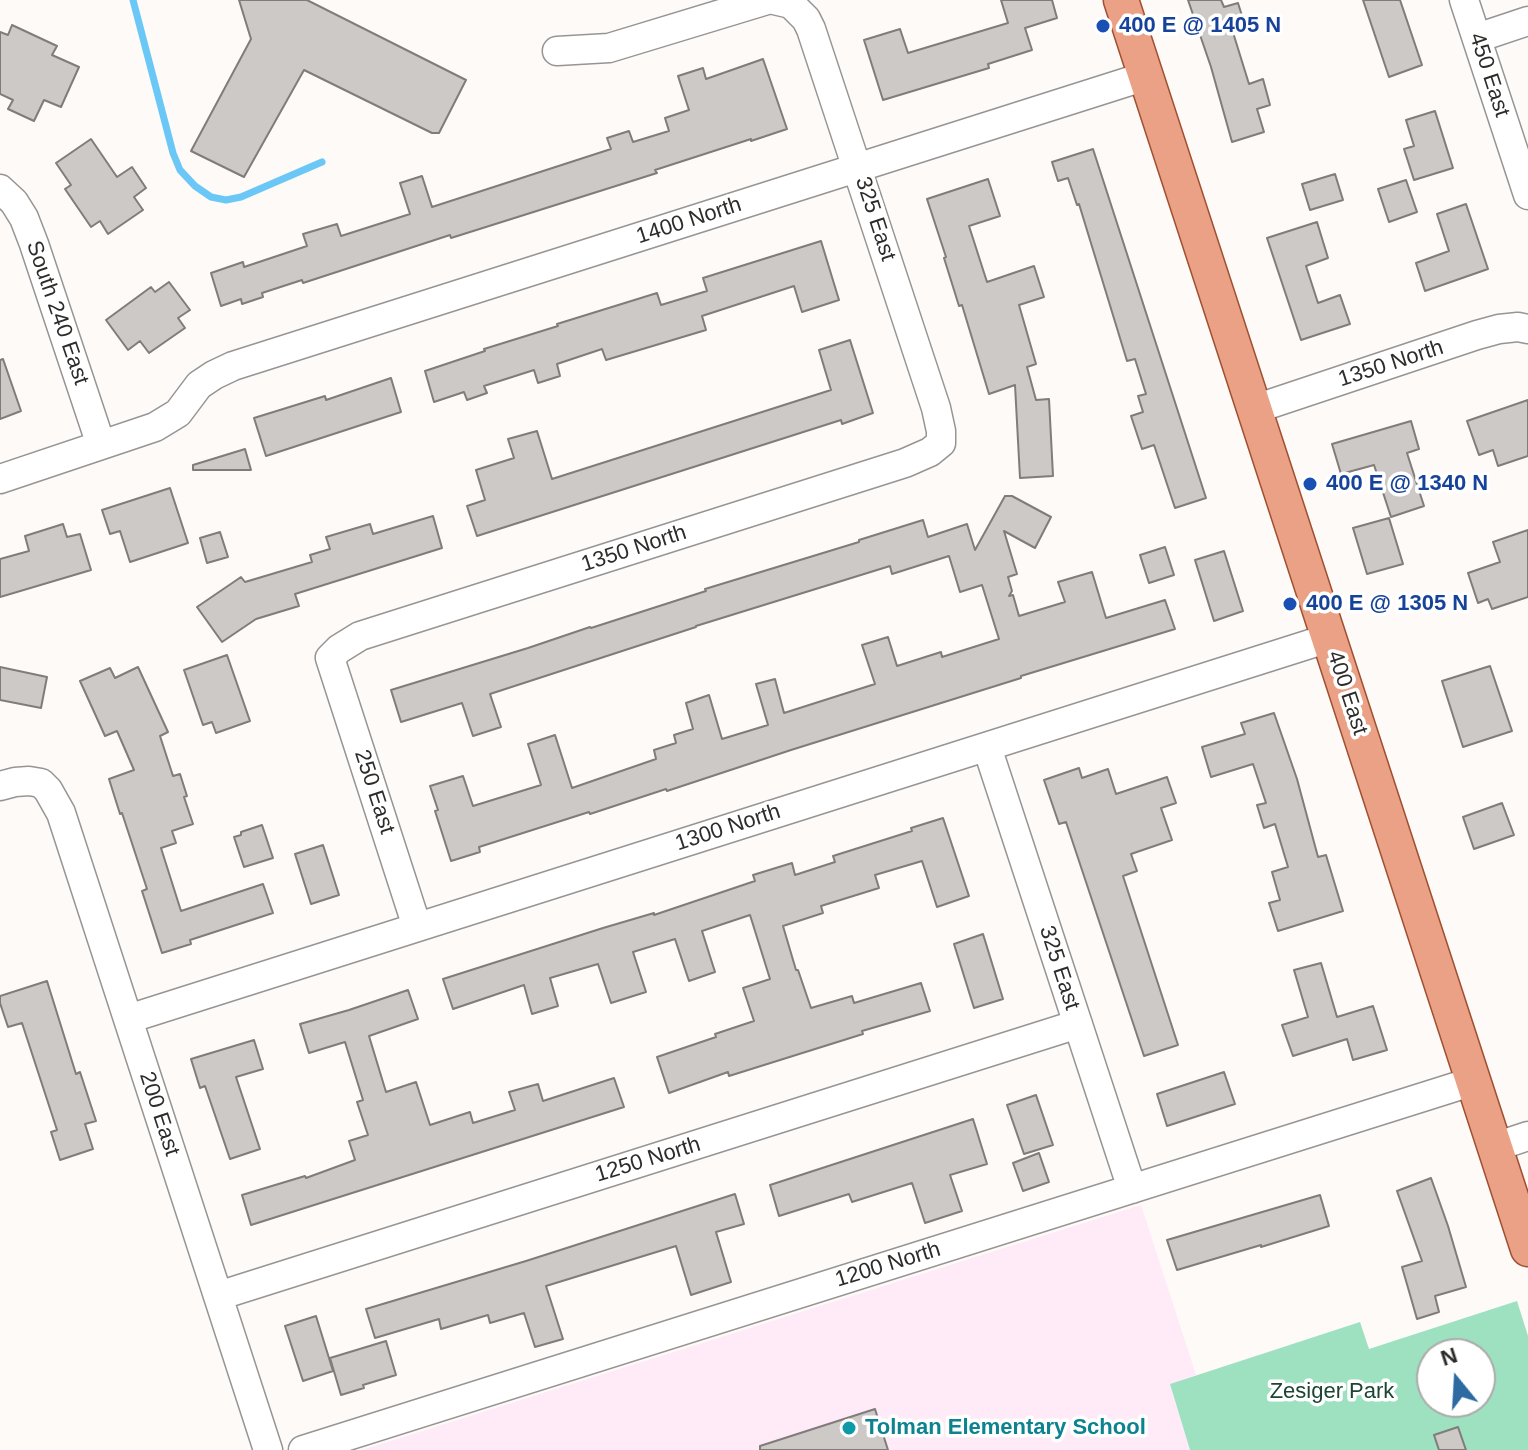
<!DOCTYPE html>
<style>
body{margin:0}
#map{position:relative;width:1528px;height:1450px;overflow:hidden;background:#fdfaf8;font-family:Helvetica,sans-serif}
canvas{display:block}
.north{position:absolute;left:1416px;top:1338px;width:80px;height:80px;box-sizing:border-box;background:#fff;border:2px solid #ababaa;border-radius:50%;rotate:342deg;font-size:22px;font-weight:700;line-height:32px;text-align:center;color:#2d2c2b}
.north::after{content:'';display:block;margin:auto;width:28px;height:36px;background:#2d6aa2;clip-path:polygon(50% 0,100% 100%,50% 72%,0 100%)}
</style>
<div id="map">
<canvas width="1528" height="1450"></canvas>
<div class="north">N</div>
</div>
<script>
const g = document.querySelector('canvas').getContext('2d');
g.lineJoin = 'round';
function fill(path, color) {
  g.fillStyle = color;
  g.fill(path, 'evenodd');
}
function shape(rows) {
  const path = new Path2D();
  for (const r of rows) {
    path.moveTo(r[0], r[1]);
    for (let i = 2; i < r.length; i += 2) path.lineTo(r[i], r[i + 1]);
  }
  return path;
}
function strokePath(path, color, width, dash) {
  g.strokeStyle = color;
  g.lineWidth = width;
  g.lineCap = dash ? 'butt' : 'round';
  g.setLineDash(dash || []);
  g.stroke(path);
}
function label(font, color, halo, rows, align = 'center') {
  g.font = font + ' Helvetica,sans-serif';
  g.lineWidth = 7;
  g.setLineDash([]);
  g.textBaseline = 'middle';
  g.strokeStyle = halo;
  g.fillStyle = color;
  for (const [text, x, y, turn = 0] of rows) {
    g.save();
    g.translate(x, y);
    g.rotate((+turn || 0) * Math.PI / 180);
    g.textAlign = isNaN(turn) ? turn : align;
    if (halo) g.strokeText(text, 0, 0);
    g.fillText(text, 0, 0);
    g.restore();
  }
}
fill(shape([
 [1141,1205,1196,1375,1170,1384,1190,1450,362,1450]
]), '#ffeaf8');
fill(shape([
 [1517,1301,1528,1336,1528,1450,1190,1450,1170,1384,1360,1322,1369,1349],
 [1432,1354,1480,1354,1480,1402,1432,1402]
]), '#9de1c1');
strokePath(shape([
 [133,0,173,153,180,170,195,186,211,197,226,200,241,197,322,162]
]), '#6bc7f5', 7);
const building = shape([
 [239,0,307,0,466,80,439,133,432,133,304,70,244,177,191,151,251,39,239,0],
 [1001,0,1052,0,1057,18,1025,28,1032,50,988,64,989,68,883,100,864,40,900,29,908,53,1008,23,1001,0],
 [1188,0,1221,0,1224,7,1238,3,1244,22,1231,26,1249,84,1263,79,1270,105,1257,109,1264,132,1232,142,1211,67,1188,0],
 [1363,0,1400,0,1422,65,1389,77,1363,0],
 [12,25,57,46,52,55,79,67,61,107,44,100,34,121,8,109,13,100,0,94,0,32,8,35,12,25],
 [763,59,787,129,751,141,751,139,655,170,657,173,524,215,451,238,450,235,303,283,302,280,262,293,263,297,242,304,241,299,221,306,211,273,243,262,244,267,307,246,303,234,337,224,341,236,410,214,400,183,422,176,432,207,611,149,607,138,629,131,633,142,669,131,665,118,689,110,678,76,703,68,706,79,763,59],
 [1435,111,1453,168,1414,180,1404,149,1414,146,1406,120,1435,111],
 [91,139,117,177,132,167,146,188,134,197,143,210,108,234,100,221,91,227,65,189,71,185,56,163,91,139],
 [1093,149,1206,498,1175,508,1154,445,1142,449,1131,416,1143,412,1138,396,1146,394,1135,359,1127,361,1079,204,1077,205,1068,178,1058,181,1052,162,1093,149],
 [1335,174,1343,200,1310,210,1302,184,1335,174],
 [988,179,1000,216,969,226,987,282,1034,266,1044,297,1019,305,1036,364,1027,367,1036,400,1049,399,1053,476,1020,478,1015,385,989,394,962,305,959,306,944,258,946,257,927,199,988,179],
 [1406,180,1417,212,1389,222,1378,189,1406,180],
 [1466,204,1488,269,1425,291,1416,263,1449,251,1437,214,1466,204],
 [1317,222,1328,258,1306,266,1318,303,1340,295,1350,324,1301,340,1267,238,1317,222],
 [821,241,839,300,802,312,794,286,702,316,706,330,606,360,602,349,557,364,560,376,538,383,534,370,484,386,487,393,467,400,464,392,434,402,425,371,485,351,484,349,558,326,557,324,657,293,661,305,707,291,703,278,821,241],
 [169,282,190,310,178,318,185,328,149,353,140,341,128,350,106,320,151,287,155,292,169,282],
 [850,340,873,413,842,424,841,420,477,536,467,506,485,500,476,470,514,458,508,439,537,431,552,479,831,390,819,350,850,340],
 [3,359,21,411,0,419,0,360,3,359],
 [391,378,401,412,266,456,254,418,325,396,326,400,391,378],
 [1528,400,1528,456,1498,466,1493,450,1479,455,1467,421,1528,400],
 [1411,421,1419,449,1407,453,1424,506,1391,517,1374,465,1341,474,1332,444,1411,421],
 [245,449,251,470,193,470,193,465,245,449],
 [170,488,188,543,130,562,120,531,110,534,102,510,170,488],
 [1005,496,1012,496,1051,517,1035,548,1004,531,1017,574,1008,577,1012,591,1009,596,1013,595,1019,616,1065,602,1058,582,1092,572,1106,618,1165,600,1175,629,1021,676,1021,678,791,750,667,791,666,789,590,814,589,812,479,847,480,852,451,861,435,811,438,810,430,786,463,776,473,806,541,785,528,744,555,735,572,788,656,759,654,750,676,743,674,735,693,729,686,703,709,695,722,739,768,725,756,684,775,679,784,713,875,684,862,645,888,637,897,666,941,652,942,657,999,639,982,585,960,592,949,556,892,574,890,566,696,626,696,627,490,694,501,727,473,736,462,703,401,722,391,690,528,648,590,627,591,628,706,591,705,589,859,542,859,540,923,520,928,537,967,524,975,550,1005,496],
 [433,516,442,548,295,594,299,606,256,619,222,642,197,607,241,577,245,582,312,562,310,555,330,549,326,537,370,524,373,534,433,516],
 [1389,518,1403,564,1367,574,1353,528,1389,518],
 [63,524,67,537,80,534,91,570,0,597,0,559,29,551,25,536,63,524],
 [1528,530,1528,597,1492,609,1488,599,1478,603,1468,573,1500,562,1493,542,1528,530],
 [220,532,228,557,207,563,200,538,220,532],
 [1165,547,1174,575,1149,583,1140,555,1165,547],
 [1224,551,1243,611,1214,621,1195,560,1224,551],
 [227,655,250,721,216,733,212,722,203,725,184,670,227,655],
 [1490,666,1512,731,1463,747,1442,681,1490,666],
 [0,667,47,677,41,708,0,700,0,667],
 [138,667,168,732,160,736,173,776,180,774,187,796,184,797,193,824,172,831,176,843,161,848,181,911,263,884,273,913,190,940,191,944,162,953,142,891,147,889,122,813,120,814,109,779,134,770,117,731,105,736,80,681,110,668,115,678,138,667],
 [1274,713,1297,779,1318,857,1326,855,1343,911,1278,931,1269,903,1280,900,1272,872,1288,867,1275,824,1264,828,1257,805,1266,803,1253,764,1211,777,1202,747,1245,734,1241,723,1274,713],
 [1079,768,1082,778,1108,769,1116,794,1167,777,1176,803,1161,808,1172,840,1131,854,1137,871,1123,876,1178,1045,1144,1056,1066,822,1059,824,1044,780,1079,768],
 [1502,803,1514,835,1474,849,1463,817,1502,803],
 [943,818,969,896,937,907,922,861,875,875,879,888,821,906,823,913,783,926,796,970,798,970,811,1008,852,996,854,1003,921,983,930,1011,862,1031,863,1034,729,1076,728,1072,669,1093,657,1057,716,1037,715,1034,754,1021,743,988,770,979,750,915,702,931,715,972,689,981,675,939,633,952,646,992,611,1003,598,964,550,978,558,1006,532,1014,524,985,453,1009,443,979,603,928,654,913,654,915,755,881,753,875,792,863,795,875,835,862,833,856,912,831,911,828,943,818],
 [262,825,273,858,244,867,234,837,241,835,241,832,262,825],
 [323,845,339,895,311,904,295,854,323,845],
 [983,934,1003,999,974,1008,954,944,983,934],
 [1321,963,1337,1017,1373,1006,1387,1050,1353,1060,1347,1039,1293,1056,1282,1025,1308,1017,1294,970,1321,963],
 [47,981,76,1074,80,1072,96,1121,85,1124,93,1149,60,1160,51,1132,57,1130,22,1023,8,1027,0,1003,0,996,47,981],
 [408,990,418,1019,369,1036,386,1092,416,1082,430,1125,470,1112,473,1123,515,1110,509,1092,538,1084,543,1101,614,1078,624,1107,251,1225,242,1195,305,1176,306,1178,355,1160,349,1141,368,1135,357,1102,363,1100,345,1042,309,1053,300,1024,349,1010,408,990],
 [254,1040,263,1069,236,1077,260,1149,230,1159,205,1086,200,1088,191,1059,254,1040],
 [1224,1072,1235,1104,1167,1126,1157,1094,1224,1072],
 [1036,1095,1053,1145,1024,1154,1007,1105,1036,1095],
 [973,1119,987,1164,950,1175,962,1211,925,1223,912,1183,852,1202,849,1194,779,1216,770,1185,973,1119],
 [1039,1153,1049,1182,1023,1191,1013,1163,1039,1153],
 [1431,1178,1448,1226,1466,1287,1435,1296,1439,1312,1417,1319,1402,1267,1422,1261,1397,1191,1431,1178],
 [735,1194,744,1224,716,1232,731,1282,691,1295,676,1246,546,1286,563,1339,535,1347,524,1313,490,1323,488,1315,441,1329,439,1319,375,1338,366,1309,526,1261,735,1194],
 [1320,1195,1329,1226,1261,1247,1261,1245,1177,1270,1167,1240,1320,1195],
 [316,1316,333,1371,303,1381,285,1326,316,1316],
 [386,1341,396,1375,363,1385,364,1388,341,1395,330,1358,386,1341],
 [875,1409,888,1450,760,1450,760,1446,875,1409],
 [1458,1427,1466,1450,1439,1450,1434,1435,1458,1427]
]);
fill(building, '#ccc9c7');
strokePath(building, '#7f7c7a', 2);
const minor = shape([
 [1464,0,1528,195],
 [1477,38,1528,21],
 [557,51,609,48,767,0],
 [0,189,14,202,24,218,34,244,101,445],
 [1255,409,1477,335,1499,329,1518,327,1528,329],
 [0,479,155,427,178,413,199,385,214,375,233,366,1146,76],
 [987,747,1132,1189],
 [0,786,15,782,29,781,41,783,48,790,61,813,268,1450],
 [417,927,330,658,339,649,360,636,905,463,930,452,941,443,941,431,936,408,811,29,806,19,791,4,774,0],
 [128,1019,1329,638],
 [1495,1147,1528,1136],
 [218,1296,1078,1024],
 [303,1450,1474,1081]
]);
const major = shape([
 [1121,0,1528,1249]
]);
strokePath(minor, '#979593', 31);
strokePath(major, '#a05031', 37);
strokePath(minor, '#fff', 28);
strokePath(major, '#eba185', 34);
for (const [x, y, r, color] of [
 [1103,26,8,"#1a4fb4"],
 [1310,484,8,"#1a4fb4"],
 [1290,604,8,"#1a4fb4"],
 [849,1428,8,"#0f9aa8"]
]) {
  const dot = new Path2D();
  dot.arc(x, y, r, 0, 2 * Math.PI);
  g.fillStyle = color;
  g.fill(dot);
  strokePath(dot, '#fff', 3);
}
label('bold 22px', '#164399', '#fff', [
 ["400 E @ 1405 N",1119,26],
 ["400 E @ 1340 N",1326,484],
 ["400 E @ 1305 N",1306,604]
], 'left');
label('22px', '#2d2c2b', '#fff', [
 ["450 East",1489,75,72],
 ["325 East",875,219,72],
 ["1400 North",689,221,-18],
 ["South 240 East",57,313,71],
 ["1350 North",1391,364,-18],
 ["1350 North",634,549,-18],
 ["400 East",1347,693,72],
 ["250 East",374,792,72],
 ["1300 North",728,828,-18],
 ["325 East",1059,968,72],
 ["200 East",159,1114,72],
 ["1250 North",648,1160,-17],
 ["1200 North",888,1265,-17]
]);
label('22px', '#1b4433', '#fff', [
 ["Zesiger Park",1332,1392]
]);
label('bold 22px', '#0d838f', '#fff', [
 ["Tolman Elementary School",865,1428]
], 'left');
</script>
